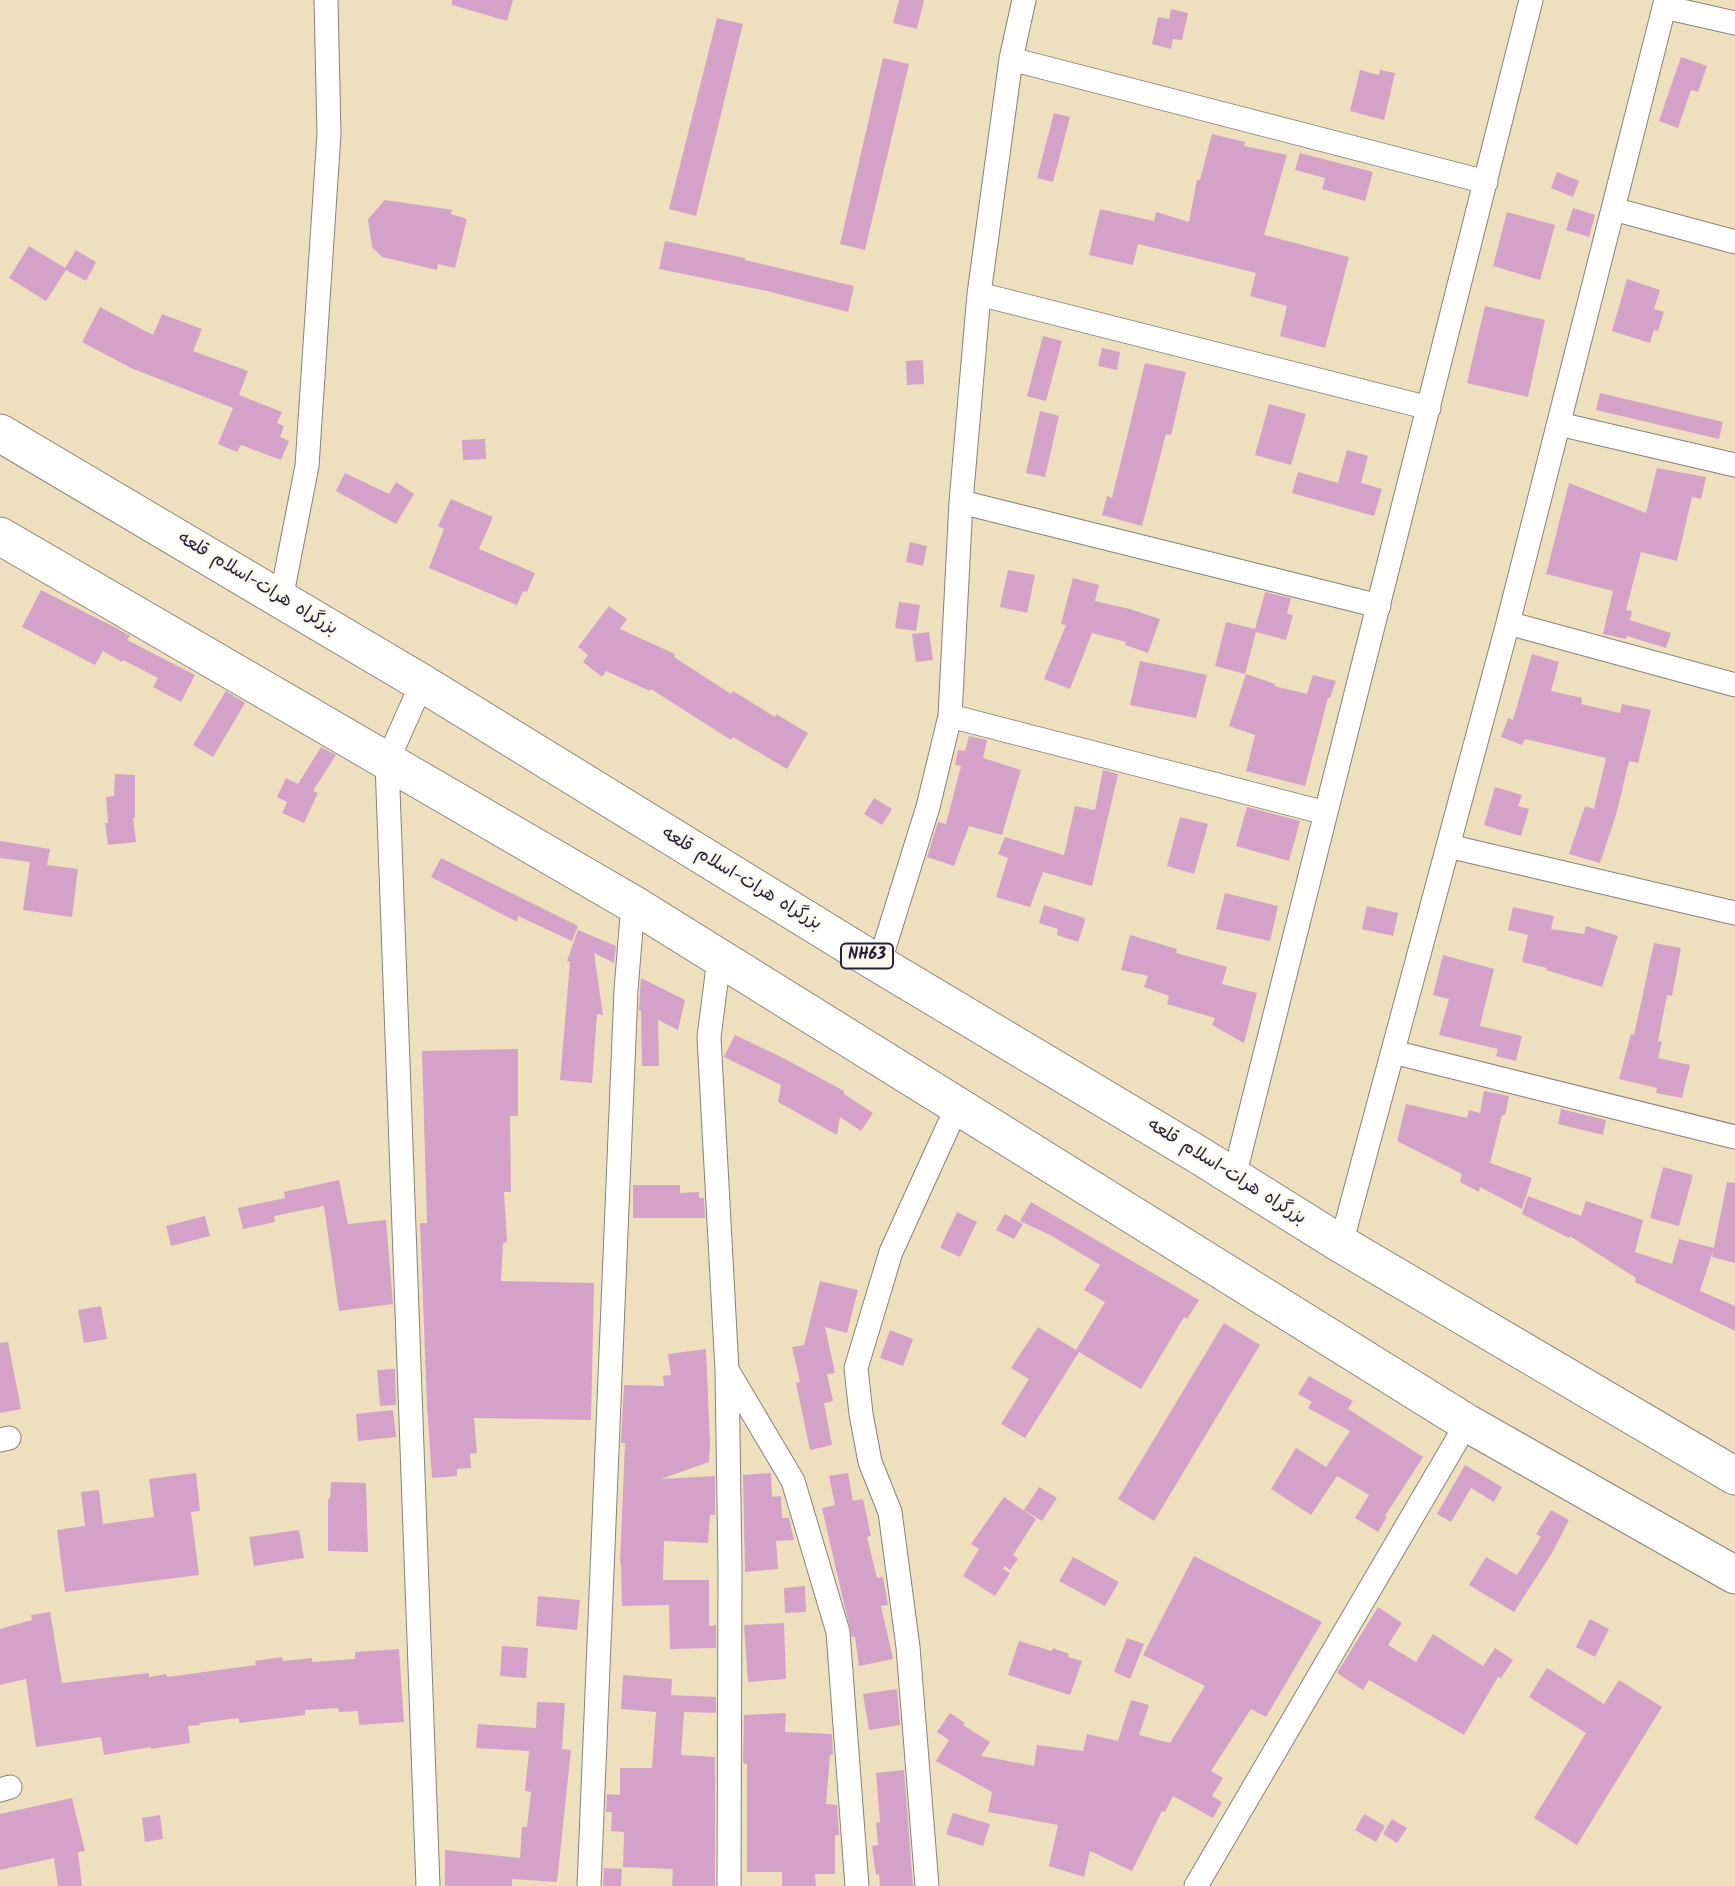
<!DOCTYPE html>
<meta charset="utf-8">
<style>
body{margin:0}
canvas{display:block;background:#eee0be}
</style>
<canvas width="1735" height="1886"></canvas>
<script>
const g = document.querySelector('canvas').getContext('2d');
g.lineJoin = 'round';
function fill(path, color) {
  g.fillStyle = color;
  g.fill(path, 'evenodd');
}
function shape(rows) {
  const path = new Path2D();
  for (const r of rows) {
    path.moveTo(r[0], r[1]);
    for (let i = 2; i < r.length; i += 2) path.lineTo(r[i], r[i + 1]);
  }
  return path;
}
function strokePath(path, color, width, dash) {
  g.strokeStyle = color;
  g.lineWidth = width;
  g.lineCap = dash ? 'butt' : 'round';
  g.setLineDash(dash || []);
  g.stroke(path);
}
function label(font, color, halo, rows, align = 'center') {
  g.font = font + ' Kalam,"Playpen Sans Arabic",sans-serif';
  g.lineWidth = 5;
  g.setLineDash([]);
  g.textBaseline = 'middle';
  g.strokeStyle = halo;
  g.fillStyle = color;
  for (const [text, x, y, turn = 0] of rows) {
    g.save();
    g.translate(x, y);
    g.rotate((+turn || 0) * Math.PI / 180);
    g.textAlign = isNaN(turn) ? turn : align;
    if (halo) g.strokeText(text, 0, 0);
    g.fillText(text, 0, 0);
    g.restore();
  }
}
fill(shape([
 [452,0,513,0,507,21,452,5],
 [899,0,924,0,917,29,893,23],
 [1171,9,1188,13,1182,40,1173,39,1171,49,1152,44,1158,17,1169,19],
 [717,18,743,24,696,216,669,209],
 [1681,57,1707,66,1698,92,1691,90,1678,128,1659,121],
 [883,58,909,64,865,250,840,244],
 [1360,70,1379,75,1380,70,1395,73,1384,120,1350,111],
 [1054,113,1070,117,1053,182,1037,178],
 [1212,134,1245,142,1244,146,1287,155,1264,235,1349,257,1325,348,1280,336,1287,306,1250,296,1256,273,1138,244,1133,265,1089,255,1100,209,1154,221,1156,212,1189,222,1197,180,1200,180],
 [1300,153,1373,172,1365,201,1322,189,1325,178,1295,170],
 [1557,172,1579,181,1573,197,1551,188],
 [385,200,453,210,450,214,467,219,455,268,438,264,437,270,382,257,372,247,368,219],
 [1573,208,1595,215,1589,237,1566,230],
 [1507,212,1555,225,1540,280,1493,266],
 [665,241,745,258,745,260,854,286,848,312,767,291,659,269],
 [29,246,65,268,76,250,96,262,86,281,66,270,46,301,9,278],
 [1627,279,1660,290,1654,309,1664,312,1658,331,1654,330,1650,343,1612,331],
 [1485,306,1545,320,1528,397,1467,383],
 [100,307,153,335,162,314,202,329,193,351,248,371,239,395,282,412,277,423,284,426,280,437,289,441,281,460,241,445,237,452,218,444,233,408,131,368,82,342],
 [1043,336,1062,341,1046,401,1027,396],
 [1102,348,1120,352,1117,370,1098,366],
 [923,360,924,384,907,385,906,361],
 [1145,363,1186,372,1171,435,1166,434,1142,526,1102,515,1107,496,1112,498],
 [1600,393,1723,422,1719,439,1596,410],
 [1269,404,1306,414,1291,465,1255,455],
 [1040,411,1059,416,1045,477,1026,473],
 [485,439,486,459,463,460,462,440],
 [1347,450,1368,456,1361,483,1382,489,1374,516,1292,493,1298,472,1338,483],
 [1657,468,1706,477,1701,499,1692,497,1677,561,1641,552,1626,610,1632,611,1630,620,1671,633,1666,648,1627,636,1626,639,1603,634,1613,591,1546,574,1569,483,1646,513],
 [345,473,389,494,396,482,414,494,396,524,336,491],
 [451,499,493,517,479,549,535,573,527,592,523,591,517,605,429,568,444,529,438,526],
 [910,542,927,546,923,566,906,562],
 [1008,570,1035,575,1027,613,1000,607],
 [1073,578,1099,585,1095,601,1130,609,1160,619,1148,653,1125,645,1126,642,1092,633,1070,689,1044,679,1066,625,1061,624],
 [41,590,120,630,130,636,127,640,195,675,181,702,153,687,158,678,123,660,122,662,103,651,95,665,22,627],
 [1265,592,1291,598,1287,614,1293,615,1286,640,1256,632,1245,674,1215,666,1226,622,1255,629],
 [899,602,920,605,916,631,895,628],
 [609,606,627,619,620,629,675,654,674,657,731,694,733,691,775,717,776,714,808,733,787,769,733,737,731,740,651,689,650,691,606,671,602,677,583,662,588,655,578,647],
 [929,632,933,660,916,662,912,634],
 [1532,654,1559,662,1551,691,1582,698,1581,704,1620,713,1622,704,1651,710,1638,763,1629,761,1616,815,1600,863,1569,854,1585,806,1594,809,1606,758,1525,739,1522,745,1501,737,1508,718,1513,720],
 [1140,661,1207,675,1196,718,1130,705],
 [1246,674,1275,684,1274,686,1307,694,1313,675,1336,681,1330,698,1328,698,1305,786,1246,771,1255,735,1229,726],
 [226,691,245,703,213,757,193,745],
 [969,736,987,740,983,758,1021,770,1002,835,969,826,954,866,927,857,938,822,946,824,961,766,955,765,958,750,965,751],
 [321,747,336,755,313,791,318,793,304,823,282,813,287,802,277,797,286,778,298,784],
 [1103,770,1118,774,1092,886,1043,872,1030,907,996,897,1008,858,998,854,1005,837,1064,855,1075,806,1095,810],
 [115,774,135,775,135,818,133,818,136,842,108,845,105,823,108,823,106,797,114,796],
 [1495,787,1522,795,1518,806,1529,809,1521,836,1484,825],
 [874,798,892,809,882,825,864,814],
 [1247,807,1300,821,1289,861,1236,846],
 [1180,817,1208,824,1194,874,1167,866],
 [0,841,50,849,47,865,78,869,72,917,23,910,30,862,0,858],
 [441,858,578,926,572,941,518,916,517,922,431,877],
 [1225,893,1278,906,1270,941,1216,929],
 [1044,905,1084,918,1085,921,1078,942,1057,935,1058,929,1039,923],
 [1367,906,1398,913,1393,936,1362,929],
 [1513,907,1554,916,1551,929,1584,934,1586,926,1618,936,1602,987,1546,970,1547,968,1522,962,1528,935,1508,930],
 [578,930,616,946,614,963,594,953,603,1015,597,1014,592,1083,560,1080,570,962,567,961],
 [1130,935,1177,949,1176,953,1227,967,1222,984,1257,993,1244,1043,1212,1025,1215,1018,1167,1004,1169,996,1144,987,1148,976,1121,970],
 [1654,943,1681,948,1672,996,1667,995,1658,1041,1662,1042,1658,1058,1690,1065,1682,1098,1656,1093,1657,1088,1619,1079,1631,1034,1634,1035],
 [1443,955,1494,969,1480,1026,1522,1036,1516,1061,1496,1056,1498,1049,1439,1035,1449,999,1433,995],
 [641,978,685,1000,678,1030,658,1020,659,1066,642,1066,641,1011,639,1010],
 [735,1035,785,1059,844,1091,844,1094,873,1113,861,1131,840,1117,837,1135,778,1102,781,1085,724,1057],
 [518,1049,518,1116,510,1116,511,1192,504,1192,507,1242,503,1243,501,1281,594,1283,591,1420,474,1418,477,1453,470,1454,471,1468,457,1469,457,1476,432,1478,427,1405,420,1223,427,1223,422,1051],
 [1484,1091,1509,1096,1505,1115,1502,1115,1490,1163,1532,1178,1522,1209,1480,1187,1479,1192,1460,1182,1462,1174,1397,1141,1406,1104,1467,1118,1469,1110,1480,1113],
 [1561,1109,1606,1120,1603,1135,1558,1124],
 [1663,1167,1693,1175,1679,1226,1650,1218],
 [339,1180,348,1224,386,1220,393,1304,339,1311,324,1206,274,1216,275,1222,243,1229,238,1208,285,1198,284,1192],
 [1727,1182,1735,1183,1735,1263,1712,1257],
 [633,1185,680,1185,680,1193,699,1192,699,1198,704,1198,705,1218,633,1218],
 [1528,1196,1581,1216,1586,1201,1643,1220,1635,1252,1672,1264,1679,1239,1714,1248,1700,1291,1735,1306,1735,1331,1635,1282,1636,1278,1570,1236,1569,1238,1522,1214],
 [1031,1202,1199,1300,1187,1319,1184,1317,1141,1389,1079,1352,1025,1438,1001,1424,1029,1379,1011,1368,1038,1327,1076,1350,1105,1302,1084,1290,1100,1265,1050,1235,1020,1221],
 [957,1212,977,1222,960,1257,940,1248],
 [1005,1214,1023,1224,1014,1239,996,1230],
 [205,1216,210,1236,171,1246,166,1226],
 [820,1281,858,1290,847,1333,825,1327,835,1373,827,1374,833,1401,824,1403,832,1445,810,1450,796,1383,800,1382,792,1347,804,1345],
 [101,1306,107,1339,84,1343,78,1310],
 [1224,1323,1260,1345,1154,1521,1118,1499],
 [890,1330,913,1339,903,1366,880,1358],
 [8,1342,21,1409,0,1413,0,1343],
 [706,1349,710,1444,709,1462,661,1479,715,1476,715,1515,710,1515,708,1543,664,1541,663,1580,709,1580,709,1626,716,1625,716,1648,670,1649,669,1605,622,1606,621,1564,620,1564,625,1443,621,1443,624,1385,664,1386,663,1376,671,1375,668,1354],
 [395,1369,396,1405,380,1406,377,1370],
 [1309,1376,1353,1401,1348,1409,1423,1457,1385,1516,1387,1517,1378,1532,1355,1518,1369,1495,1337,1476,1311,1515,1271,1489,1296,1448,1326,1467,1350,1431,1308,1408,1312,1402,1298,1394],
 [393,1410,396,1437,358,1441,356,1414],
 [1465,1465,1502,1487,1494,1502,1471,1488,1451,1522,1437,1514],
 [196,1473,200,1511,191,1512,199,1575,65,1592,57,1530,85,1526,81,1492,99,1490,103,1524,154,1517,149,1479],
 [771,1473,772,1497,781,1496,782,1518,789,1518,794,1540,776,1541,778,1569,745,1572,743,1475],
 [848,1473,853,1501,863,1499,871,1536,867,1537,877,1578,883,1577,888,1605,881,1606,893,1659,859,1666,855,1637,852,1637,842,1595,822,1508,835,1505,829,1476],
 [331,1482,366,1483,368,1552,328,1551,328,1499,330,1499],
 [1039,1487,1057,1498,1042,1521,1024,1510],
 [1004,1497,1036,1519,1013,1555,1018,1559,1010,1570,1005,1566,1003,1569,1010,1573,995,1596,963,1576,979,1549,971,1544],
 [1551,1510,1569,1520,1552,1553,1514,1612,1469,1585,1486,1557,1517,1575,1541,1537,1536,1534],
 [299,1530,304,1558,254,1566,249,1537],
 [1194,1556,1322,1622,1266,1717,1251,1709,1211,1771,1223,1778,1212,1796,1222,1802,1213,1818,1173,1796,1165,1812,1162,1811,1132,1871,1090,1851,1084,1877,1049,1866,1058,1825,988,1812,992,1792,936,1761,949,1740,937,1732,950,1713,965,1723,963,1725,990,1742,981,1756,1034,1766,1037,1745,1083,1751,1087,1734,1118,1741,1131,1700,1149,1705,1139,1735,1170,1743,1205,1686,1143,1655],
 [1073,1557,1119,1582,1105,1606,1059,1581],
 [805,1586,806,1612,785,1613,784,1588],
 [538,1596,580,1600,577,1630,536,1626],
 [1378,1607,1402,1623,1388,1645,1416,1662,1433,1634,1483,1666,1495,1648,1513,1660,1501,1678,1498,1677,1464,1735,1369,1680,1363,1690,1337,1673],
 [50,1612,62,1683,149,1673,149,1677,166,1674,167,1677,256,1665,255,1661,282,1657,283,1661,312,1658,312,1662,355,1659,355,1652,399,1649,404,1722,359,1725,358,1711,339,1712,338,1708,305,1710,305,1715,239,1723,239,1718,199,1723,200,1725,188,1726,190,1743,151,1749,150,1747,104,1755,101,1737,36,1747,26,1679,0,1685,0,1629,32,1620,31,1615],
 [1590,1619,1609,1629,1595,1657,1576,1647],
 [784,1623,786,1679,748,1682,744,1625],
 [1127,1638,1144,1644,1130,1679,1114,1672],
 [1019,1641,1052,1651,1053,1648,1069,1654,1068,1657,1082,1661,1070,1695,1008,1675],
 [502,1646,528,1648,526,1678,500,1676],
 [1547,1668,1604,1704,1619,1680,1662,1707,1577,1845,1534,1818,1586,1733,1529,1697],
 [623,1675,672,1679,671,1695,716,1697,716,1713,684,1712,681,1755,715,1757,715,1886,672,1886,673,1869,623,1867,624,1832,611,1831,612,1812,606,1812,607,1794,620,1795,620,1768,652,1768,656,1712,621,1709],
 [897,1689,900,1725,869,1730,863,1694],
 [537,1702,565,1703,562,1749,571,1750,557,1882,512,1879,512,1886,445,1886,445,1850,520,1858,522,1827,527,1827,531,1792,525,1791,529,1751,476,1748,478,1724,536,1728],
 [786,1713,785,1732,832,1734,833,1755,830,1755,826,1804,837,1805,839,1835,835,1835,835,1874,815,1874,816,1886,782,1886,782,1872,747,1872,747,1764,744,1764,743,1760,744,1715],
 [904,1770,913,1886,880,1886,879,1874,876,1875,872,1846,878,1845,876,1823,880,1822,876,1773],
 [72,1798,85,1851,78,1852,82,1886,58,1886,54,1858,0,1870,0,1814],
 [953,1813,990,1824,983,1846,946,1834],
 [1364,1814,1385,1826,1376,1842,1355,1830],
 [160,1815,163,1839,145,1842,142,1818],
 [1392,1819,1407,1828,1397,1843,1383,1834],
 [604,1868,622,1869,621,1886,603,1886]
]), '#d4a2c8');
const minor = shape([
 [1664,7,1735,23],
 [1011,59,1486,182],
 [1613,209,1735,242],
 [979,294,1429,408],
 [1559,424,1735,465],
 [961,502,1379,606],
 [281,599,307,466,329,134,326,0],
 [1508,623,1735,685],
 [422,683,387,762,428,1886],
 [950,716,1326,813],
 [1448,846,1735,913],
 [719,959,709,1037,727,1370,730,1569,729,1886],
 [879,964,928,807,950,716,961,502,979,294,1011,59,1024,0],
 [1393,1052,1735,1137],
 [1234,1177,1531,0],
 [1341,1244,1508,623,1666,0],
 [729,1373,793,1481,838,1632,857,1886],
 [0,1440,9,1438],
 [0,1790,10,1787],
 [589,1886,626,990,633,904],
 [927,1886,908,1647,890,1512,870,1462,861,1414,856,1368,891,1252,957,1107],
 [1196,1886,1467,1423]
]);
const trunk = shape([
 [0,433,422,683,879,964,1197,1154,1341,1244,1735,1476],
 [0,536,633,904,1467,1423,1735,1575]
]);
strokePath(minor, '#88817c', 25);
strokePath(trunk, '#88817c', 39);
strokePath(minor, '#fff', 23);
strokePath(trunk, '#fff', 37);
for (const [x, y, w] of [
 [867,956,52]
]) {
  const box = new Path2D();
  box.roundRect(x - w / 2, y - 12.5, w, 25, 5);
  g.fillStyle = '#fbf7ec';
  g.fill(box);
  strokePath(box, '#22223b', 2);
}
label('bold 16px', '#22223b', null, [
 ["NH63",867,956]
]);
label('18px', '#22223b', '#fbf7ec', [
 ["بزرگراه هرات-اسلام قلعه",257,585,31],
 ["بزرگراه هرات-اسلام قلعه",741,880,31],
 ["بزرگراه هرات-اسلام قلعه",1226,1173,32]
]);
</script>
